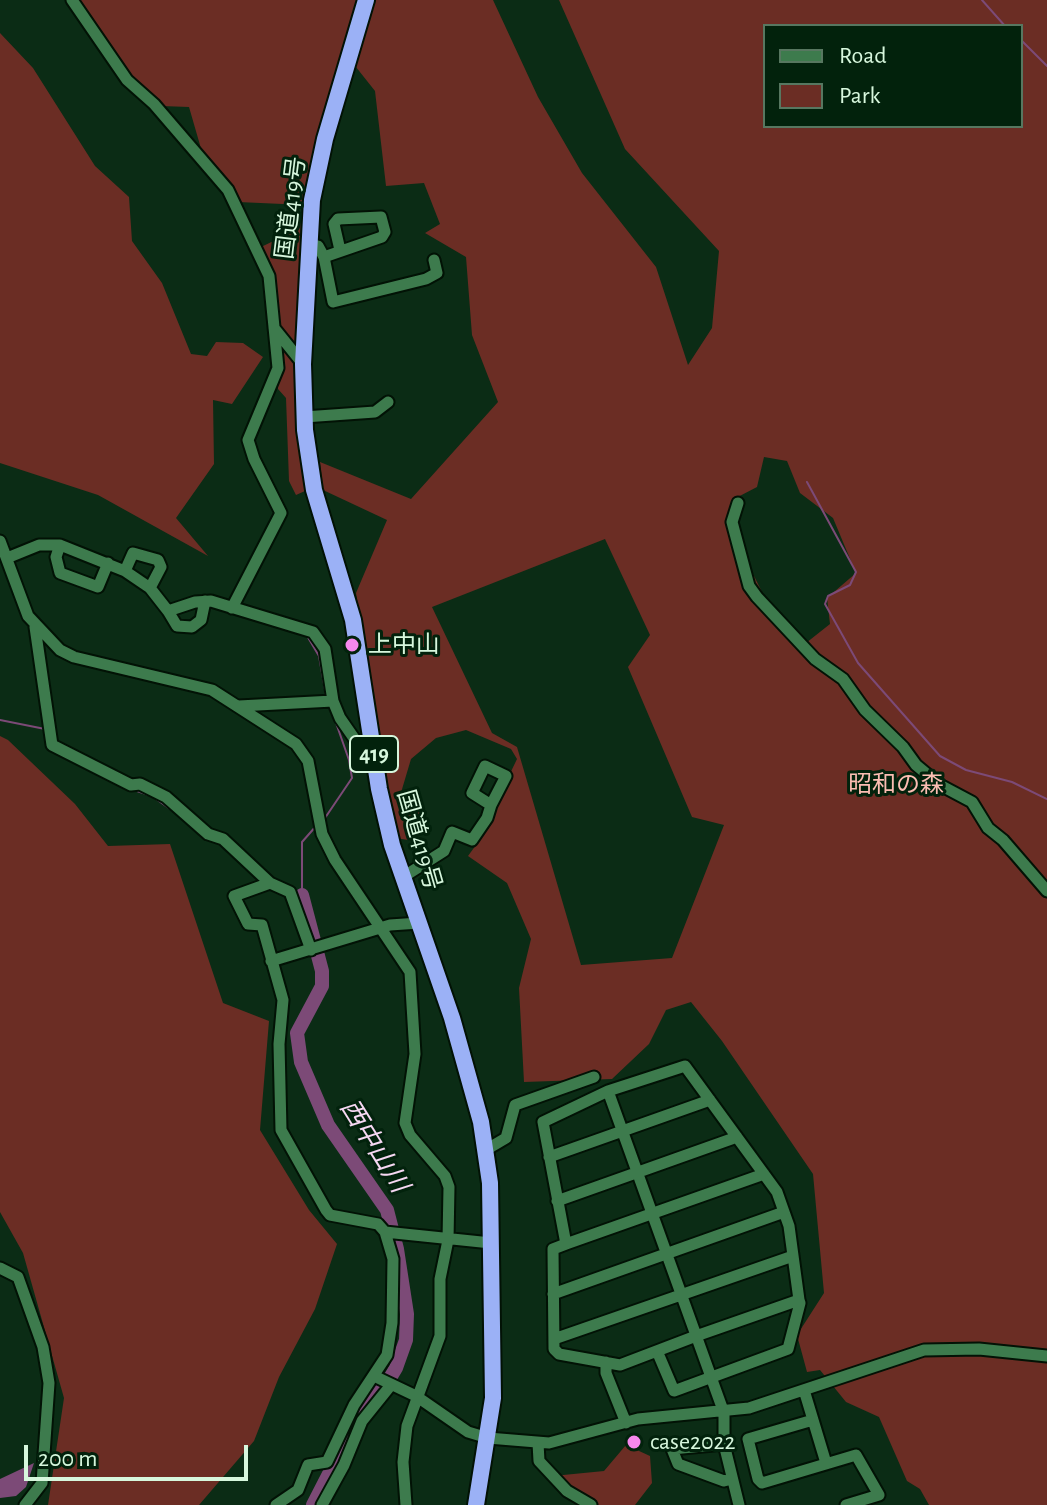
<!DOCTYPE html>
<meta charset="utf-8">
<style>
body{margin:0}
#map{position:relative;width:1047px;height:1505px;overflow:hidden;background:#0b2c15;font-family:"Alegreya Sans",sans-serif}
canvas{display:block}
.legend{position:absolute;left:763px;top:24px;width:260px;height:104px;box-sizing:border-box;background:#02220c;border:2px solid #577760;margin:0;padding:10px 14px;list-style:none;font-size:24px;color:#d7f7dd}
.legend li{display:flex;align-items:center;gap:16px;height:40px}
.legend b{width:40px;border:2px solid #577760}
.scale{position:absolute;left:24px;top:1445px;width:224px;height:36px;box-sizing:border-box;border:4px solid #d7f7dd;border-top:0;padding-left:10px;font-size:24px;line-height:28px;white-space:nowrap;color:#d7f7dd;-webkit-text-stroke:6px #02220c;paint-order:stroke}
</style>
<div id="map">
<canvas width="1047" height="1505"></canvas>
<ul class="legend">
<li><b style="height:10px;background:#3d7b4d"></b>Road</li>
<li><b style="height:22px;background:#6b2d24"></b>Park</li>
</ul>
<div class="scale">200 m</div>
</div>
<script>
const g = document.querySelector('canvas').getContext('2d');
g.lineJoin = 'round';
function fill(path, color) {
  g.fillStyle = color;
  g.fill(path, 'evenodd');
}
function shape(rows) {
  const path = new Path2D();
  for (const r of rows) {
    path.moveTo(r[0], r[1]);
    for (let i = 2; i < r.length; i += 2) path.lineTo(r[i], r[i + 1]);
  }
  return path;
}
function strokePath(path, color, width, dash) {
  g.strokeStyle = color;
  g.lineWidth = width;
  g.lineCap = dash ? 'butt' : 'round';
  g.setLineDash(dash || []);
  g.stroke(path);
}
function label(font, color, halo, rows, align = 'center') {
  g.font = font + ' "Alegreya Sans","Noto Sans JP",sans-serif';
  g.lineWidth = 6;
  g.setLineDash([]);
  g.textBaseline = 'middle';
  g.strokeStyle = halo;
  g.fillStyle = color;
  for (const [text, x, y, turn = 0] of rows) {
    g.save();
    g.translate(x, y);
    g.rotate((+turn || 0) * Math.PI / 180);
    g.textAlign = isNaN(turn) ? turn : align;
    if (halo) g.strokeText(text, 0, 0);
    g.fillText(text, 0, 0);
    g.restore();
  }
}
fill(shape([
 [78,0,357,0,305,205,238,202,202,152,189,107,161,106,128,71],
 [373,0,493,0,538,97,582,173,656,267,688,365,712,328,719,251,625,149,559,0,1047,0,1047,1505,929,1505,920,1489,907,1481,879,1417,846,1402,820,1370,807,1372,797,1335,824,1293,813,1174,722,1041,691,1002,666,1010,649,1044,612,1079,524,1082,519,988,531,939,507,883,468,856,492,823,492,811,517,759,511,749,466,730,436,738,411,759,400,796,423,815,416,841,394,838,356,593,387,520,323,490,320,462,411,499,498,402,472,335,466,257,425,233,440,224,424,183,386,186,375,91,348,57],
 [765,26,1021,26,1021,126,765,126],
 [764,457,787,461,800,493,833,518,856,573,827,598,830,624,806,643,771,610,751,570,732,500,757,487],
 [605,539,650,635,628,667,692,817,724,825,672,958,581,965,517,747,492,733,432,607],
 [0,33,33,68,95,166,129,197,132,241,162,283,191,354,207,356,216,342,243,343,263,357,232,404,213,400,214,464,176,518,208,556,98,495,0,463],
 [288,218,301,219,295,393,305,491,296,495,289,481,286,398,278,389,261,247,286,235],
 [0,736,8,740,75,804,108,846,170,844,223,1003,269,1021,260,1130,309,1210,337,1244,315,1309,279,1377,254,1441,199,1505,48,1505,64,1398,23,1253,0,1212],
 [626,1445,650,1456,652,1483,635,1505,592,1505,553,1476,604,1471]
]), '#6b2d24');
fill(shape([
 [34,1463,26,1487,16,1496,0,1498,0,1479]
]), '#7c4a77');
strokePath(shape([
 [982,0,1005,26],
 [1021,40,1047,66],
 [807,482,856,572,850,585,828,596,825,604,858,663,940,756,966,770,1012,782,1047,799],
 [247,606,298,622],
 [306,634,319,656,326,695],
 [0,720,45,729],
 [134,790,152,796,177,814],
 [325,818,352,778,349,760,335,720],
 [297,896,302,895,302,842,317,825]
]), '#7c4a77', 2);
strokePath(shape([
 [302,895,322,971,322,986,297,1033,301,1062,328,1125,387,1210,397,1249,407,1314,406,1340,396,1368,390,1378,379,1383,368,1398,313,1505]
]), '#7c4a77', 14);
const minor = shape([
 [72,0,127,80,154,104,228,190,269,276,278,368,248,440,254,459,281,513,232,608],
 [308,247,318,246,324,257,333,302,426,279,437,273,434,260],
 [324,257,382,237,385,232,381,217,338,219,334,224,340,250],
 [274,328,303,364],
 [304,417,375,412,388,402],
 [738,503,732,522,749,586,757,597,815,659,843,679,865,710,903,747,916,765,940,785,972,802,988,828,1003,840,1047,891],
 [0,541,28,616,60,650,74,657,212,690,296,744,308,761,322,834,335,860,410,972,415,1054,405,1123,410,1135,445,1176,449,1187,448,1240,440,1279,440,1336,407,1426,403,1462,406,1505],
 [60,545,56,557,60,573,98,587,108,563],
 [7,558,39,545,60,545,125,571,150,588,168,611,195,602,211,601,313,632,325,649,333,701,340,718,367,757,375,762],
 [125,571,133,553,158,560,161,567,150,588],
 [168,611,177,626,192,627,201,620,205,601],
 [35,627,52,745,131,785,140,784,166,797,208,834,223,839,270,883,234,896,248,924,262,925,283,1000,279,1044,281,1130,326,1210,330,1215,378,1224,385,1232,393,1259,392,1323,387,1355,354,1405,327,1462,308,1465,298,1490,276,1505],
 [239,706,333,701],
 [403,877,444,851,452,832,472,840,487,818,491,805,472,793,485,766,506,776,491,805],
 [270,883,290,892,311,950],
 [271,961,390,925,419,923],
 [608,1091,724,1413,724,1444,739,1505],
 [484,1151,506,1138,515,1105,594,1077],
 [549,1157,710,1100],
 [557,1201,737,1137],
 [385,1232,491,1243],
 [566,1244,764,1174],
 [0,1268,18,1277,43,1347,49,1383,42,1483,25,1505],
 [553,1294,784,1212],
 [554,1339,793,1256],
 [657,1351,674,1391,788,1349,800,1303,799,1300,789,1226,777,1192,685,1066,608,1091,543,1122,566,1244,553,1249,554,1349,559,1354,620,1365,696,1336,799,1300],
 [606,1362,606,1373,626,1423],
 [374,1376,416,1396,468,1432,488,1438,549,1443,638,1419,749,1408,924,1350,979,1349,1047,1356],
 [804,1390,826,1463],
 [813,1420,748,1439,758,1479,762,1483,856,1455,879,1495,846,1505],
 [538,1443,539,1461,567,1491,591,1505],
 [724,1444,672,1449,678,1464,724,1481,732,1479],
 [322,1505,344,1465,362,1421,391,1385]
]);
const highway = shape([
 [366,0,325,139,312,200,303,364,305,430,314,490,353,620,379,789,392,845,452,1018,481,1122,490,1183,493,1398,476,1505]
]);
strokePath(minor, '#021205', 15);
strokePath(highway, '#021205', 20);
strokePath(minor, '#3d7b4d', 11);
strokePath(highway, '#9bb1f6', 16);
for (const [x, y, r, color] of [
 [352,645,8,"#f688ed"],
 [634,1442,8,"#f688ed"]
]) {
  const dot = new Path2D();
  dot.arc(x, y, r, 0, 2 * Math.PI);
  g.fillStyle = color;
  g.fill(dot);
  strokePath(dot, '#02220c', 3);
}
for (const [x, y, w] of [
 [374,754,48]
]) {
  const box = new Path2D();
  box.roundRect(x - w / 2, y - 18, w, 36, 6);
  g.fillStyle = '#02220c';
  g.fill(box);
  strokePath(box, '#d7f7dd', 2);
}
label('bold 22px', '#d7f7dd', null, [
 ["419",374,754]
]);
label('24px', '#d7f7dd', '#02220c', [
 ["国道419号",291,208,-83],
 ["国道419号",419,840,74]
]);
label('24px', '#d7f7dd', '#02220c', [
 ["上中山",368,645],
 ["case2022",650,1442]
], 'left');
label('24px', '#fbbdb2', '#02220c', [
 ["昭和の森",896,785]
]);
label('italic 26px', '#f7d8f3', '#02220c', [
 ["西中山川",374,1146,58]
]);
</script>
